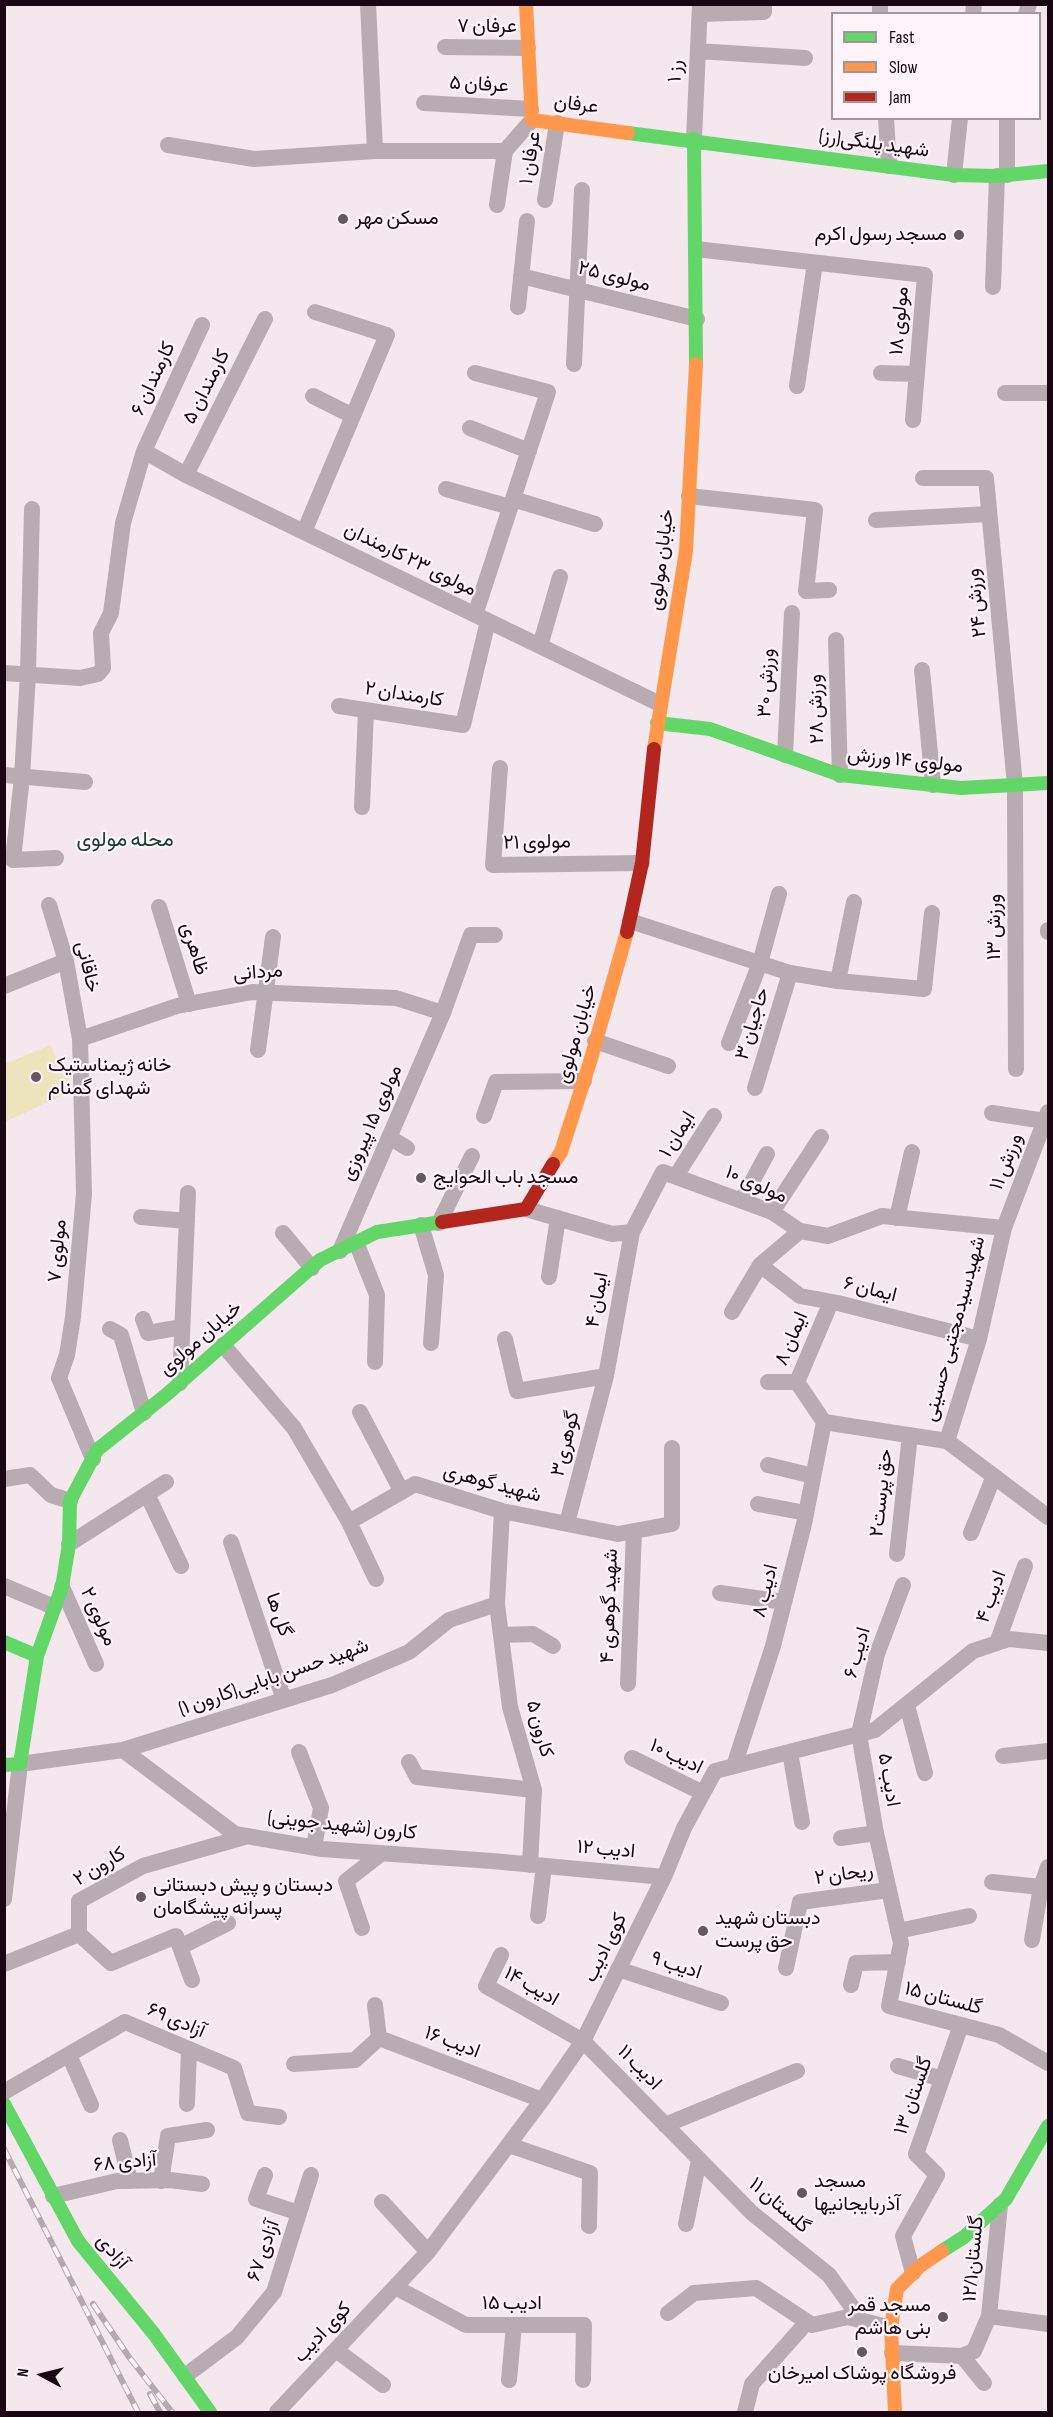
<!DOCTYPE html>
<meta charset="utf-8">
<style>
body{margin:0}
#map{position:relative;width:1053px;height:2417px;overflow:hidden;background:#f4e8ee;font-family:"Sofia Sans Condensed",sans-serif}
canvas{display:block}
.frame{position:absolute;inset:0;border:6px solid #180712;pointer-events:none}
.legend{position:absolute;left:831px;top:12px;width:210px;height:108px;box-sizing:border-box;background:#fff4fa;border:2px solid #a3959d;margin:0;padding:8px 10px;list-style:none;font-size:18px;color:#180712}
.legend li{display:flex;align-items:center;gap:12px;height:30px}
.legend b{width:30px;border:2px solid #a3959d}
.north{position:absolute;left:12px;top:2345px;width:60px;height:60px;-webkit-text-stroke:4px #fff4fa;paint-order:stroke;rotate:277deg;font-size:16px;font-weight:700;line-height:24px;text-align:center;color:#180712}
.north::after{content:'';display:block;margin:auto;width:21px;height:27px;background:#180712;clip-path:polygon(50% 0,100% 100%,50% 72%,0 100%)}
</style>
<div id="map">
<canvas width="1053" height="2417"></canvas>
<div class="frame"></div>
<ul class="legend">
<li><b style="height:8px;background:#63d668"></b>Fast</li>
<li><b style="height:8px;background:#ff974d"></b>Slow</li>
<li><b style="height:8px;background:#b3261e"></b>Jam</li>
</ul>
<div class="north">N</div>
</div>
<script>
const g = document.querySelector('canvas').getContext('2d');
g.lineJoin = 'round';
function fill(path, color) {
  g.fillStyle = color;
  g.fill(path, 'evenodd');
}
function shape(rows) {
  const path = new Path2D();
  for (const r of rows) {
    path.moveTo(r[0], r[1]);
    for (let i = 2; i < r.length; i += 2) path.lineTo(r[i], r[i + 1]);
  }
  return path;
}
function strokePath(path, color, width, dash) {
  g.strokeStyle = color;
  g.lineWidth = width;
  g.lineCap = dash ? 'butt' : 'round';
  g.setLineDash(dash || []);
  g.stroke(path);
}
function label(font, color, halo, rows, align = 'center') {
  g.font = font + ' "Sofia Sans Condensed",Vazirmatn,sans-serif';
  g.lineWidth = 4.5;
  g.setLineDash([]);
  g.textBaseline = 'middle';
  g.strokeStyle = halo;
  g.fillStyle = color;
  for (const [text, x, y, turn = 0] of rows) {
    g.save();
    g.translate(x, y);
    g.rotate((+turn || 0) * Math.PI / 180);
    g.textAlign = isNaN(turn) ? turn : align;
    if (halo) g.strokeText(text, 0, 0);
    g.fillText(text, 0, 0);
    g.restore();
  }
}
fill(shape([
 [50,1045,74,1090,5,1122,5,1064]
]), '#ede4bd');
strokePath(shape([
 [368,4,375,151],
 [880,4,880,14],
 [700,14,764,12,764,4],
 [973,14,974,4],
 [1026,14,1029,4],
 [445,47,528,48],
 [698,51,805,58],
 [424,103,531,109],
 [886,118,889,166],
 [694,139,700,4],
 [168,145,254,159,375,151,505,151],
 [954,175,960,118],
 [1007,175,1007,118],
 [545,200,557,123],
 [497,205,505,151,532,120],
 [696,249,925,275,913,420],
 [521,276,697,319],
 [993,287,997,176],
 [518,307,527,221],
 [574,364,582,190],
 [475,373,548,392,475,615],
 [881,373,917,374],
 [797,386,815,263],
 [1005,393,1048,393],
 [313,396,353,416],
 [470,428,529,451],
 [144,451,186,475,660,704],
 [186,475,265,319],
 [923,478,986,478,1015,785,1016,1069],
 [446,489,510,507],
 [689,496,815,510,806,591,829,590],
 [513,499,595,524],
 [32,509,28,674,22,777,13,860,56,858],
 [876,520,989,514],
 [304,532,387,335,315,312],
 [836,640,840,775],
 [540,646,560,577],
 [922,670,933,785],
 [4,673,80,678,98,674,103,668,101,633,111,613,123,523,144,451,202,325],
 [339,706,463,725,488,621],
 [785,755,792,613],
 [500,768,493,865,642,863],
 [4,775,85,782],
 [362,807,366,710],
 [49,905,66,961,80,1039,84,1194,73,1317,67,1355,59,1378,93,1459],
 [159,907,189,1004],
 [630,921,790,973,838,981,924,989,932,913],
 [1048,930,1048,932],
 [838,981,854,902],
 [4,986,66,961],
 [80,1039,177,1006,252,992,396,998,443,1013],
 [595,1041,668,1066],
 [729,1043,760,963,779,894],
 [258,1050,273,937],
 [755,1088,790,973],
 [992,1113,1045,1121],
 [484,1116,496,1082,584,1081],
 [389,1137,407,1148],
 [676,1176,714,1116],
 [742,1200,767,1154],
 [526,1209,612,1234,632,1232,663,1172,772,1212,800,1231,828,1236,882,1216,1004,1228],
 [772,1212,821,1137],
 [141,1217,187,1221],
 [897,1218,912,1152],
 [439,1223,472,1156],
 [421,1225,436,1275,431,1343],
 [800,1231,760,1265,800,1296,838,1303,979,1339],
 [283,1233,312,1268],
 [356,1242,377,1295,375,1362],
 [340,1251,443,1013,471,935,495,935],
 [549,1277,558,1218],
 [732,1312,760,1265],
 [143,1319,148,1333,182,1327],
 [110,1329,121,1335,144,1413],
 [505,1339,517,1391,606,1376],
 [223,1345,294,1428,349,1522,376,1579],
 [768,1382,797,1382],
 [180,1383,188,1193],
 [360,1412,402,1492],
 [824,1422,947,1441,1048,1517],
 [824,1422,797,1382,831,1302],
 [947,1441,979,1339,1004,1228,1048,1112],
 [768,1465,813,1476],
 [4,1479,30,1475,51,1495,70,1501],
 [147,1494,181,1566],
 [758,1504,806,1513],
 [502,1511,497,1604,510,1707,534,1790,530,1865],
 [349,1522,415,1484,502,1511,618,1534,672,1524,672,1448],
 [567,1523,606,1376,632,1232],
 [971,1533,994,1476],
 [231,1542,284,1700],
 [69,1544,166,1482],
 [897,1554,910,1435],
 [903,1585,877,1654,859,1734,876,1833,901,1943,889,2006,999,2035,1048,2063],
 [4,1586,54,1607],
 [62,1587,96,1664],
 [720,1593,784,1602],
 [501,1635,533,1634,553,1646],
 [997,1643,1025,1566],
 [628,1684,634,1531],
 [907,1705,925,1773],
 [123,1750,332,1685,409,1652,449,1620,497,1604],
 [299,1752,321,1808,314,1847],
 [790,1752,802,1822],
 [1003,1756,1048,1751],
 [632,1758,703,1793],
 [409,1762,417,1777,534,1790],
 [734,1766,773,1646,804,1524,824,1422],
 [841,1838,876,1833],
 [992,1882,1041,1887],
 [4,1899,20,1764,123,1750,235,1834,322,1849,492,1861,664,1877],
 [538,1916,544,1866],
 [362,1928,346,1881,382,1853],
 [898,1931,969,1916],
 [79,1934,111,1963,176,1936,192,1980],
 [1032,1940,1041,1887,1048,1867],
 [180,1947,228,1923],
 [501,1955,486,1986,583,2041,752,2213,829,2275,862,2321],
 [4,1964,79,1934,79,1901,143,1866,248,1836],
 [786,1968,800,1902,889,1890],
 [618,1969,721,2003],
 [851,1985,856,1963,898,1962],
 [375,2005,379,2038,542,2100],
 [69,2055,91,2105],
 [294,2064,355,2060,379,2038],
 [898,2066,942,2079],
 [4,2092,125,2022,234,2068,248,2113,279,2117],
 [187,2104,189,2049],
 [665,2125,797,2071],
 [120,2140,130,2181],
 [509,2145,590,2173,589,2226],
 [265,2175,256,2199,299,2213],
 [161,2181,168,2136,207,2130],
 [53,2196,117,2181,170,2180,202,2184],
 [382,2202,428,2252],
 [686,2224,699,2160],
 [913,2273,903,2236,937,2175,916,2154,961,2025],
 [395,2287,466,2325,584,2325,583,2380],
 [668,2313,694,2293,756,2288,812,2325,848,2317,891,2328],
 [989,2316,1000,2205],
 [336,2350,383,2385],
 [892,2353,962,2356,974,2351,989,2316,1048,2324],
 [962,2356,984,2383],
 [185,2376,237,2337,274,2292,311,2175],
 [509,2380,514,2325],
 [277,2412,428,2252,542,2100,583,2041,664,1877,684,1828,715,1771,875,1730,973,1651,1009,1639,1048,1643],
 [745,2412,752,2384,807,2322]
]), '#b8acb2', 16);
strokePath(shape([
 [628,133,954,175,997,176,1048,171],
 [694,139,696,364],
 [657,723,710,729,840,775,961,788,1048,783],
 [4,1642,37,1656],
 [4,1765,20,1764,37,1656,62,1587,69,1544,70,1501,97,1450,166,1395,320,1260,377,1232,442,1222],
 [4,2104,78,2241,154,2334,210,2412],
 [942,2251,964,2237,1006,2199,1048,2126]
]), '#63d668', 14);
strokePath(shape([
 [526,4,532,120,628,133],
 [654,749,686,551,696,364],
 [553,1164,561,1152,590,1062,627,932],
 [895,2412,891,2328,897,2289,920,2266,942,2251]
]), '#ff974d', 14);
strokePath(shape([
 [627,932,642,863,654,749],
 [442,1222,526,1209,553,1164]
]), '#b3261e', 14);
const rail = shape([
 [4,2149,138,2412],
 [93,2304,129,2357,172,2412],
 [150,2394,160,2412]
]);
strokePath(rail, '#b3a9af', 6);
strokePath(rail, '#fff4fa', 4, [11]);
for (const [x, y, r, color] of [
 [343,219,6,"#65565f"],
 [959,235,6,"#65565f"],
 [36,1077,6,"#65565f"],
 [421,1178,6,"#65565f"],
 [141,1897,6,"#65565f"],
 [703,1931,6,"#65565f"],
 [802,2193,6,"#65565f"],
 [943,2317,6,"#65565f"],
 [862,2352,6,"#65565f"]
]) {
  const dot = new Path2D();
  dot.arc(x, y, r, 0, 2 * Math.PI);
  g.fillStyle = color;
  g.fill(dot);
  strokePath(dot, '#fff4fa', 2);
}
label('20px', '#180712', '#fff4fa', [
 ["عرفان ۷",487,27],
 ["رز ۱",676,71,-87],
 ["عرفان ۵",479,85,3],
 ["عرفان",576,105,7],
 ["شهید پلنگی(رز)",874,144,8],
 ["عرفان ۱",531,158,-81],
 ["مولوی ۲۵",614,277,14],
 ["مولوی ۱۸",900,321,-85],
 ["کارمندان ۶",154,379,-65],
 ["کارمندان ۵",207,387,-63],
 ["مولوی ۲۳ کارمندان",410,560,26],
 ["خیابان مولوی",662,560,-83],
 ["ورزش ۲۴",977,603,-96],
 ["ورزش ۳۰",767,683,-87],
 ["کارمندان ۲",404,695,9],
 ["ورزش ۲۸",817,709,-92],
 ["مولوی ۱۴ ورزش",905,761,6],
 ["مولوی ۲۱",537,843,-1],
 ["ورزش ۱۳",995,927,-90],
 ["ظاهری",194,949,73],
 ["خاقانی",87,967,77],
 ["مردانی",258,973,-4],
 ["حاجیان ۳",753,1024,-73],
 ["خیابان مولوی",577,1034,-74],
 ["مولوی ۱۵ پیروزی",372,1123,-66],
 ["ایمان ۱",678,1135,-58],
 ["ورزش ۱۱",1007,1162,-69],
 ["مولوی ۱۰",756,1185,24],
 ["مولوی ۷",58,1251,-85],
 ["ایمان ۶",870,1290,14],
 ["ایمان ۴",598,1300,-80],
 ["شهیدسیدمجتبی حسینی",955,1329,-75],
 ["خیابان مولوی",201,1339,-41],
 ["ایمان ۸",792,1339,-67],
 ["گوهری۳",566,1444,-76],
 ["شهید گوهری",492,1484,15],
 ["حق پرست۲",882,1493,-84],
 ["ادیب ۸",766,1591,-76],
 ["ادیب ۴",992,1597,-70],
 ["شهید گوهری ۴",610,1606,-88],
 ["گل ها",278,1615,71],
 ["مولوی ۲",98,1617,66],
 ["ادیب ۶",858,1653,-74],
 ["شهید حسن بابایی(کارون ۱)",274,1678,-19],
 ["کارون ۵",539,1729,75],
 ["ادیب ۱۰",676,1757,26],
 ["ادیب ۵",888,1780,80],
 ["کارون (شهید جوینی)",342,1826,6],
 ["ادیب ۱۲",606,1850,5],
 ["کارون ۲",100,1867,-31],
 ["ریحان ۲",844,1875,-8],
 ["کوی ادیب",606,1948,-64],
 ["ادیب ۹",676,1966,18],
 ["ادیب ۱۴",531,1987,30],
 ["گلستان ۱۵",943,1999,15],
 ["آزادی ۶۹",176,2021,23],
 ["ادیب ۱۶",452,2043,21],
 ["ادیب ۱۱",639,2068,46],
 ["گلستان ۱۳",914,2096,-71],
 ["آزادی ۶۸",125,2163,-5],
 ["گلستان ۱۱",779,2206,41],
 ["آزادی ۶۷",264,2251,-71],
 ["آزادی",112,2252,50],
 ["گلستان۱۲/۱",974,2259,-85],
 ["ادیب ۱۵",512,2304],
 ["کوی ادیب",323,2333,-47]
]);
label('20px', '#180712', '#fff4fa', [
 ["مسکن مهر",355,219],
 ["مسجد رسول اکرم",947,235,"right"],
 ["خانه ژیمناستیک",48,1066],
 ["شهدای گمنام",48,1089],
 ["مسجد باب الحوایج",433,1178],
 ["دبستان و پیش دبستانی",153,1886],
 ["پسرانه پیشگامان",153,1909],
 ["دبستان شهید",715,1919],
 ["حق پرست",715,1942],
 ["مسجد",814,2182],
 ["آذربایجانیها",814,2205],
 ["مسجد قمر",931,2306,"right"],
 ["بنی هاشم",931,2329,"right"],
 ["فروشگاه پوشاک امیرخان",862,2374,"center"]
], 'left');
label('21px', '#14412f', '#fff4fa', [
 ["محله مولوی",125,841]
]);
</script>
